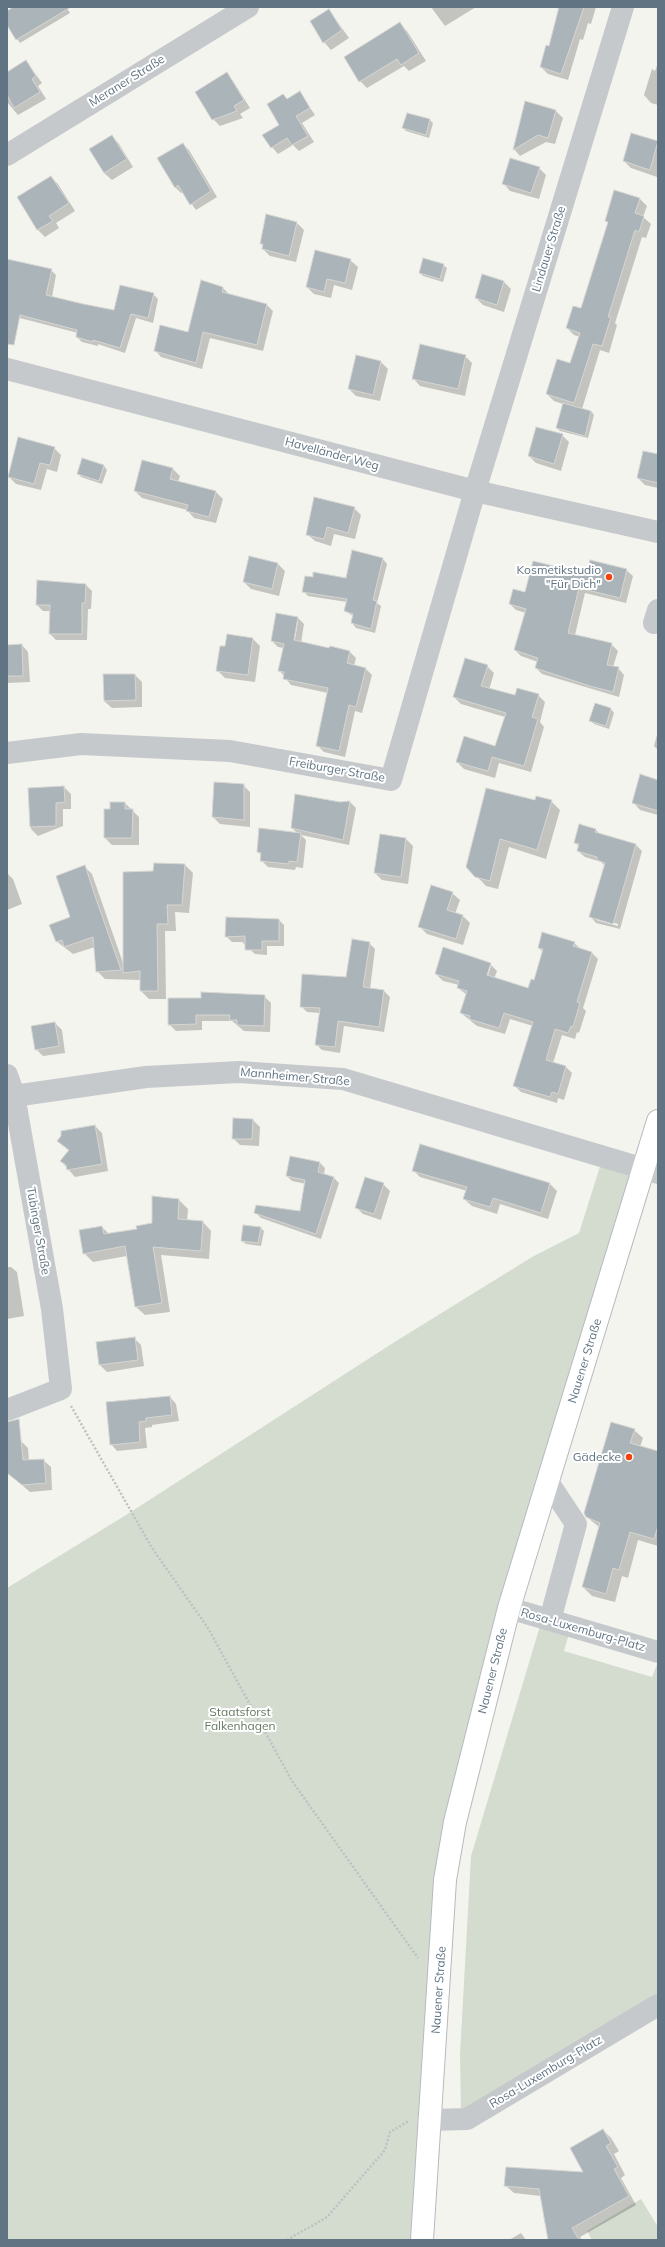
<!DOCTYPE html>
<meta charset="utf-8">
<style>
body{margin:0}
#map{position:relative;width:665px;height:2247px;overflow:hidden;background:#f4f4ef;font-family:Mulish,sans-serif}
canvas{display:block}
.frame{position:absolute;inset:0;border:8px solid #607483;pointer-events:none}
</style>
<div id="map">
<canvas width="665" height="2247"></canvas>
<div class="frame"></div>
</div>
<script>
const g = document.querySelector('canvas').getContext('2d');
g.lineJoin = 'round';
function fill(path, color) {
  g.fillStyle = color;
  g.fill(path, 'evenodd');
}
function shape(rows) {
  const path = new Path2D();
  for (const r of rows) {
    path.moveTo(r[0], r[1]);
    for (let i = 2; i < r.length; i += 2) path.lineTo(r[i], r[i + 1]);
  }
  return path;
}
function strokePath(path, color, width, dash) {
  g.strokeStyle = color;
  g.lineWidth = width;
  g.lineCap = dash ? 'butt' : 'round';
  g.setLineDash(dash || []);
  g.stroke(path);
}
function label(font, color, halo, rows, align = 'center') {
  g.font = font + ' Mulish,sans-serif';
  g.lineWidth = 4;
  g.setLineDash([]);
  g.textBaseline = 'middle';
  g.strokeStyle = halo;
  g.fillStyle = color;
  for (const [text, x, y, turn = 0] of rows) {
    g.save();
    g.translate(x, y);
    g.rotate((+turn || 0) * Math.PI / 180);
    g.textAlign = isNaN(turn) ? turn : align;
    if (halo) g.strokeText(text, 0, 0);
    g.fillText(text, 0, 0);
    g.restore();
  }
}
fill(shape([
 [603,1157,644,1169,455,1822,422,2240,7,2240,7,1588,126,1515,393,1343,532,1257,579,1233],
 [540,1626,569,1634,564,1651,652,1677,658,1662,658,1996,461,2112,460,2054,471,1856],
 [641,2199,658,2227,658,2240,592,2240,587,2231]
]), '#d4dcd0');
fill(shape([
 [15,7,66,7,70,13,20,43,7,23,7,12],
 [431,7,476,7,445,26],
 [557,7,596,7,591,24,588,23,583,40,580,39,568,80,548,74,541,67,549,47,559,11],
 [329,10,349,38,331,50,324,42,312,21],
 [400,24,407,31,426,61,409,71,404,66,367,88,360,81],
 [26,61,42,83,38,86,46,99,18,115,7,102,7,73],
 [658,63,658,105,651,103,644,95,652,69,655,71],
 [226,74,233,81,250,108,240,114,243,118,220,126,213,119],
 [300,93,315,115,302,123,314,142,299,151,293,145,278,154,272,147,287,100],
 [526,102,556,111,563,118,555,144,546,142,520,156,514,149],
 [430,120,433,123,429,138,406,131,403,128],
 [632,135,658,142,657,177,631,168,624,161],
 [112,136,119,144,133,167,112,180,104,173,90,149],
 [183,144,189,150,217,197,196,210,183,192,181,193,175,187],
 [539,168,546,175,539,199,510,191,503,183],
 [51,177,58,184,75,211,56,223,59,228,45,237,38,230,18,197],
 [640,199,647,206,643,217,651,224,646,238,642,237,615,323,617,325,609,353,600,350,582,409,591,411,594,415,588,438,560,431,557,428,563,404,554,401,547,394,571,364,580,337,574,335,567,328,582,310,608,223,606,221],
 [267,215,297,223,304,230,296,262,270,256,263,249,264,246,261,243],
 [7,260,51,270,56,275,52,297,115,311,153,294,158,299,153,323,136,318,125,353,98,344,98,346,82,342,77,337,78,333,16,317,7,287],
 [350,260,358,267,352,290,334,285,331,298,314,294,307,287],
 [443,265,447,268,443,282,423,276,420,273],
 [483,276,504,282,511,289,504,312,483,305,476,298],
 [201,282,223,288,229,294,267,305,273,311,263,351,210,338,202,369,161,357,155,350,188,334],
 [465,356,472,363,465,396,420,386,413,378],
 [381,362,388,369,380,401,356,396,349,389],
 [562,435,569,442,561,471,536,463,529,456],
 [54,448,61,455,57,472,47,469,41,490,16,484,9,477],
 [658,455,658,488,645,485,638,478],
 [83,459,104,466,107,470,102,484,81,477,78,473],
 [143,461,173,469,180,476,178,482,216,492,223,499,216,523,194,518,187,510,142,498,135,491],
 [354,508,361,515,355,539,334,534,331,546,315,541,307,534],
 [353,552,383,559,387,564,377,603,381,606,375,633,356,628,352,623,353,616,345,611,347,602,308,596,304,592,347,579],
 [250,558,278,564,285,571,279,596,251,589,244,582],
 [626,570,633,576,626,603,585,593,575,635,611,644,618,651,613,667,618,668,624,675,619,697,542,674,536,668,538,662,521,656,515,650,526,613,516,610,510,604,526,593,587,575],
 [86,585,92,591,91,609,88,609,87,640,56,640,50,634,51,611,43,611,37,605],
 [298,618,304,624,301,643,350,652,356,658,354,666,366,669,372,675,362,713,355,711,345,757,324,752,318,746,328,693,291,685,279,670,284,648,278,647,272,641],
 [296,621,298,621,294,645,292,645],
 [253,639,260,646,255,682,225,678,218,671,226,647],
 [22,645,28,652,30,682,7,683,7,646],
 [487,666,494,673,489,690,516,697,538,695,545,702,540,722,544,727,531,772,499,763,495,778,464,769,457,762,496,747,505,717,461,704,454,697],
 [135,675,142,682,142,707,112,708,104,701],
 [596,704,611,709,614,713,609,729,594,724,590,720],
 [658,731,658,750,654,746],
 [658,781,658,815,640,810,633,802],
 [243,785,250,792,250,827,220,824,213,817],
 [64,787,71,794,71,809,63,809,63,826,38,836,31,829,29,789],
 [536,801,551,801,560,810,546,859,509,847,498,889,486,886,467,866],
 [350,802,356,808,349,845,301,835,306,840,303,868,296,867,295,870,268,867,261,860,262,856,258,852,297,833,292,828,340,803],
 [125,803,139,817,139,845,112,845,105,838,111,810],
 [579,826,596,830,600,834,636,845,642,851,620,929,596,923,590,916,605,866,601,862,585,857,578,851,579,847,575,842],
 [596,918,618,924,618,926,596,920],
 [381,835,406,839,413,846,408,884,382,880,375,873],
 [185,865,193,873,189,913,175,912,176,931,165,931,166,999,149,999,141,991,141,980,105,979,97,971,95,947,73,954,56,941,71,918,85,867,92,874,123,963,154,872],
 [7,873,13,879,22,904,7,910],
 [452,893,460,900,455,914,463,916,470,923,463,945,427,934,420,927],
 [279,920,284,925,284,946,267,946,267,955,255,954,242,942,232,942,226,936],
 [369,943,375,949,370,989,384,991,390,997,384,1032,344,1026,340,1053,322,1050,316,1044,320,1013,307,1012,301,1006,347,978],
 [574,943,581,949,592,953,598,959,583,1008,586,1011,579,1033,577,1032,575,1039,562,1035,553,1063,566,1067,572,1073,564,1100,558,1098,557,1103,521,1092,515,1086,533,1026,510,1019,505,1034,477,1026,461,1013,467,995,458,988,459,985,443,981,436,974,490,964,497,971,494,979,529,989,535,981,543,952,539,948],
 [488,966,491,966,486,981],
 [264,996,271,1003,270,1032,244,1031,232,1021,202,1021,202,1030,176,1031,169,1024,169,999],
 [55,1023,62,1030,65,1053,43,1056,36,1049],
 [234,1119,253,1120,260,1127,259,1146,240,1145,233,1138],
 [95,1126,102,1133,108,1171,75,1177,61,1161,69,1151,58,1141],
 [421,1145,550,1184,557,1191,548,1219,500,1204,497,1214,472,1206,464,1199,467,1191,420,1177,413,1170],
 [320,1163,325,1168,324,1174,334,1178,339,1183,321,1239,261,1218,255,1212,301,1212,306,1184,292,1181,287,1176],
 [383,1184,390,1191,381,1220,363,1214,356,1207],
 [179,1200,188,1209,187,1221,203,1222,211,1231,209,1259,161,1255,170,1312,145,1315,136,1307,127,1256,93,1262,84,1253,102,1227,109,1234,138,1229,153,1223],
 [244,1226,261,1228,264,1231,261,1246,246,1244,242,1241],
 [7,1267,11,1267,17,1272,24,1316,7,1319],
 [134,1338,141,1345,144,1366,107,1372,100,1365,97,1343],
 [170,1397,176,1404,179,1421,152,1425,152,1427,145,1428,147,1448,117,1451,111,1444],
 [634,1430,643,1438,640,1447,658,1453,658,1546,638,1540,628,1578,622,1576,615,1602,592,1596,583,1587,599,1527,587,1517],
 [21,1441,28,1448,29,1461,43,1460,51,1467,52,1490,30,1492,7,1472,7,1442],
 [603,2130,611,2138,619,2151,614,2154,625,2175,621,2178,636,2205,580,2237,582,2240,549,2240,541,2196,514,2193,505,2185,584,2173],
 [521,2233,526,2240,509,2240]
]), '#0003');
const building = shape([
 [13,7,71,7,16,40,7,25,7,11,13,7],
 [559,7,584,7,561,74,540,67,546,45,549,46,559,7],
 [329,9,342,30,323,43,310,21,329,9],
 [400,22,419,53,401,65,397,59,359,82,344,57,400,22],
 [26,60,36,76,32,79,40,92,14,108,7,95,7,72,26,60],
 [227,72,244,100,234,106,237,111,212,120,195,92,227,72],
 [300,91,310,108,296,116,308,136,292,145,287,138,271,148,262,135,279,125,267,104,283,94,287,99,300,91],
 [525,101,556,110,548,138,538,135,513,150,525,101],
 [407,113,430,119,426,135,402,128,407,113],
 [631,133,658,141,650,170,623,161,631,133],
 [112,135,127,159,104,173,89,149,112,135],
 [183,143,211,191,190,205,178,185,175,188,157,158,183,143],
 [510,158,540,167,531,193,502,184,510,158],
 [51,176,69,203,49,216,53,221,37,230,17,197,51,176],
 [614,190,640,198,635,213,644,216,639,232,635,230,608,317,611,317,602,346,593,344,574,403,546,394,557,359,570,363,580,333,566,328,573,306,581,308,608,222,605,221,614,190],
 [266,214,297,222,289,256,262,249,263,244,260,244,266,214],
 [315,250,351,259,345,283,327,279,324,292,306,287,315,250],
 [423,258,444,264,440,279,419,273,423,258],
 [7,259,52,269,46,295,83,304,114,310,120,285,154,293,148,318,131,314,120,348,93,340,93,342,76,337,77,330,20,315,14,345,7,344,7,259],
 [482,274,504,281,497,305,475,298,482,274],
 [201,280,223,287,222,292,267,304,257,345,203,332,196,363,154,351,160,325,188,332,201,280],
 [420,344,466,355,458,389,412,379,420,344],
 [356,355,381,361,373,395,348,389,356,355],
 [563,403,591,411,585,436,556,428,563,403],
 [536,427,563,434,554,464,528,456,536,427],
 [18,437,55,447,50,465,40,463,34,484,8,477,18,437],
 [643,451,658,454,658,483,637,478,643,451],
 [82,458,104,465,99,481,77,474,82,458],
 [142,460,173,468,170,479,216,491,209,517,186,511,188,505,134,491,142,460],
 [314,497,355,507,348,533,327,527,324,539,306,535,314,497],
 [352,550,383,558,373,600,377,601,371,629,351,623,353,614,344,611,347,599,302,592,305,576,313,577,313,572,346,578,352,550],
 [249,556,278,563,272,589,243,582,249,556],
 [590,560,627,569,620,598,579,588,568,633,612,643,607,665,619,667,613,692,590,686,535,668,538,658,514,650,526,609,509,604,513,589,525,592,533,561,586,574,590,560],
 [37,580,86,584,85,603,82,603,82,634,49,634,50,605,36,605,37,580],
 [276,613,298,617,294,640,329,648,330,646,350,651,347,663,366,668,356,707,349,705,339,751,316,746,328,688,283,679,284,672,278,671,284,644,271,641,276,613],
 [227,634,253,638,248,675,216,671,220,646,225,646,227,634],
 [22,644,23,676,7,676,7,645,22,644],
 [465,658,488,665,481,686,515,695,517,688,539,694,532,717,538,719,524,766,492,757,488,771,456,762,464,736,495,746,506,713,453,697,465,658],
 [103,674,135,674,136,700,104,701,103,674],
 [595,703,611,708,606,726,589,721,595,703],
 [640,774,658,780,658,811,632,803,640,774],
 [214,782,244,784,244,820,212,817,214,782],
 [64,786,65,802,56,803,56,826,30,827,28,788,64,786],
 [486,788,535,800,536,796,552,800,537,850,500,839,490,881,475,877,466,867,486,788],
 [295,794,340,802,350,801,343,840,291,828,295,794],
 [110,802,125,802,125,809,133,809,132,838,104,838,104,809,110,809,110,802],
 [579,824,596,829,595,832,636,844,613,924,589,917,605,863,597,860,597,857,577,851,579,844,574,843,579,824],
 [259,828,301,833,297,862,289,861,289,864,260,861,261,853,257,852,259,828],
 [380,834,406,838,401,877,374,873,380,834],
 [154,863,185,864,182,905,167,905,168,924,157,924,158,991,140,991,140,971,123,973,123,872,153,871,154,863],
 [85,865,95,896,121,970,96,972,93,937,64,947,62,940,56,942,49,925,70,917,56,876,85,865],
 [431,885,453,892,447,910,463,915,456,939,418,927,431,885],
 [226,917,279,919,279,941,262,941,262,950,245,950,245,936,225,937,226,917],
 [542,932,575,942,573,946,592,952,577,1002,580,1003,573,1027,571,1026,568,1033,555,1029,546,1060,566,1066,558,1094,552,1092,550,1097,513,1086,533,1022,504,1013,499,1028,469,1019,470,1016,460,1013,467,991,457,988,459,981,435,974,443,947,491,963,487,975,528,988,531,979,534,980,543,949,538,948,542,932],
 [352,939,370,942,363,987,384,990,379,1027,338,1021,335,1047,315,1045,320,1008,300,1007,302,974,346,977,352,939],
 [201,992,265,995,264,1026,237,1025,237,1020,229,1020,230,1015,196,1015,196,1024,168,1025,168,998,201,998,201,992],
 [55,1022,59,1046,35,1050,31,1026,55,1022],
 [233,1118,253,1119,252,1139,232,1139,233,1118],
 [95,1125,102,1164,67,1170,66,1165,60,1161,69,1150,57,1141,61,1136,61,1131,95,1125],
 [420,1144,550,1183,541,1213,493,1198,490,1207,463,1199,467,1187,412,1171,420,1144],
 [290,1156,320,1162,318,1172,334,1177,316,1234,254,1213,256,1205,300,1211,305,1180,286,1176,290,1156],
 [365,1177,384,1183,374,1214,355,1208,365,1177],
 [152,1196,179,1199,178,1219,203,1221,201,1251,153,1247,162,1303,135,1307,125,1246,83,1254,79,1230,102,1226,104,1234,137,1229,136,1226,152,1223,152,1196],
 [243,1225,261,1227,258,1243,241,1241,243,1225],
 [135,1337,138,1360,99,1365,96,1342,135,1337],
 [170,1396,172,1415,146,1418,146,1421,139,1422,140,1442,110,1445,106,1402,170,1396],
 [19,1419,23,1460,44,1459,46,1483,22,1485,7,1473,7,1422,19,1419],
 [611,1422,635,1429,630,1443,658,1451,658,1526,654,1539,630,1532,619,1570,613,1568,606,1594,582,1587,600,1523,586,1517,584,1513,611,1422],
 [603,2129,611,2143,606,2146,618,2167,614,2169,629,2196,572,2228,579,2240,548,2240,539,2189,504,2186,506,2167,583,2172,570,2148,603,2129]
]);
fill(building, '#abb4b8');
strokePath(building, '#d5d5d2', 1);
const major = shape([
 [422,2240,445,1880,455,1822,509,1608,658,1121]
]);
strokePath(major, '#b6babe', 24);
strokePath(shape([
 [71,1406,152,1548,208,1628,292,1781,418,1958],
 [287,2240,327,2217,385,2150,390,2132,409,2121]
]), '#bec0c2', 2.5, [2, 2]);
strokePath(shape([
 [7,155,248,7],
 [7,369,475,491,658,532],
 [654,623,658,610],
 [7,753,81,744,230,751,391,780,475,491,623,7],
 [7,1075,14,1095,52,1309,61,1389,7,1410],
 [7,1097,146,1077,239,1072,343,1079,658,1173],
 [548,1482,576,1524,550,1620],
 [509,1608,658,1652],
 [429,2120,467,2119,658,2005]
]), '#c6c9cc', 22);
strokePath(major, '#fff', 22);
for (const [x, y, r, color] of [
 [609,577,4,"#f24311"],
 [629,1457,4,"#f24311"]
]) {
  const dot = new Path2D();
  dot.arc(x, y, r, 0, 2 * Math.PI);
  g.fillStyle = color;
  g.fill(dot);
  strokePath(dot, '#fff', 1.5);
}
label('12px', '#607483', '#fff', [
 ["Meraner Straße",127,81,-32],
 ["Lindauer Straße",549,249,-73],
 ["Havelländer Weg",332,454,15],
 ["Freiburger Straße",337,770,10],
 ["Mannheimer Straße",295,1077,5],
 ["Tübinger Straße",38,1231,80],
 ["Nauener Straße",585,1361,-73],
 ["Rosa-Luxemburg-Platz",583,1630,16],
 ["Nauener Straße",493,1671,-76],
 ["Nauener Straße",439,1990,-86],
 ["Rosa-Luxemburg-Platz",546,2072,-31]
]);
label('12px', '#607483', '#fff', [
 ["Kosmetikstudio",601,570],
 ["\"Für Dich\"",601,584],
 ["Gädecke",621,1457]
], 'right');
label('12px', '#657a60', '#fff', [
 ["Staatsforst",240,1712],
 ["Falkenhagen",240,1726]
]);
</script>
